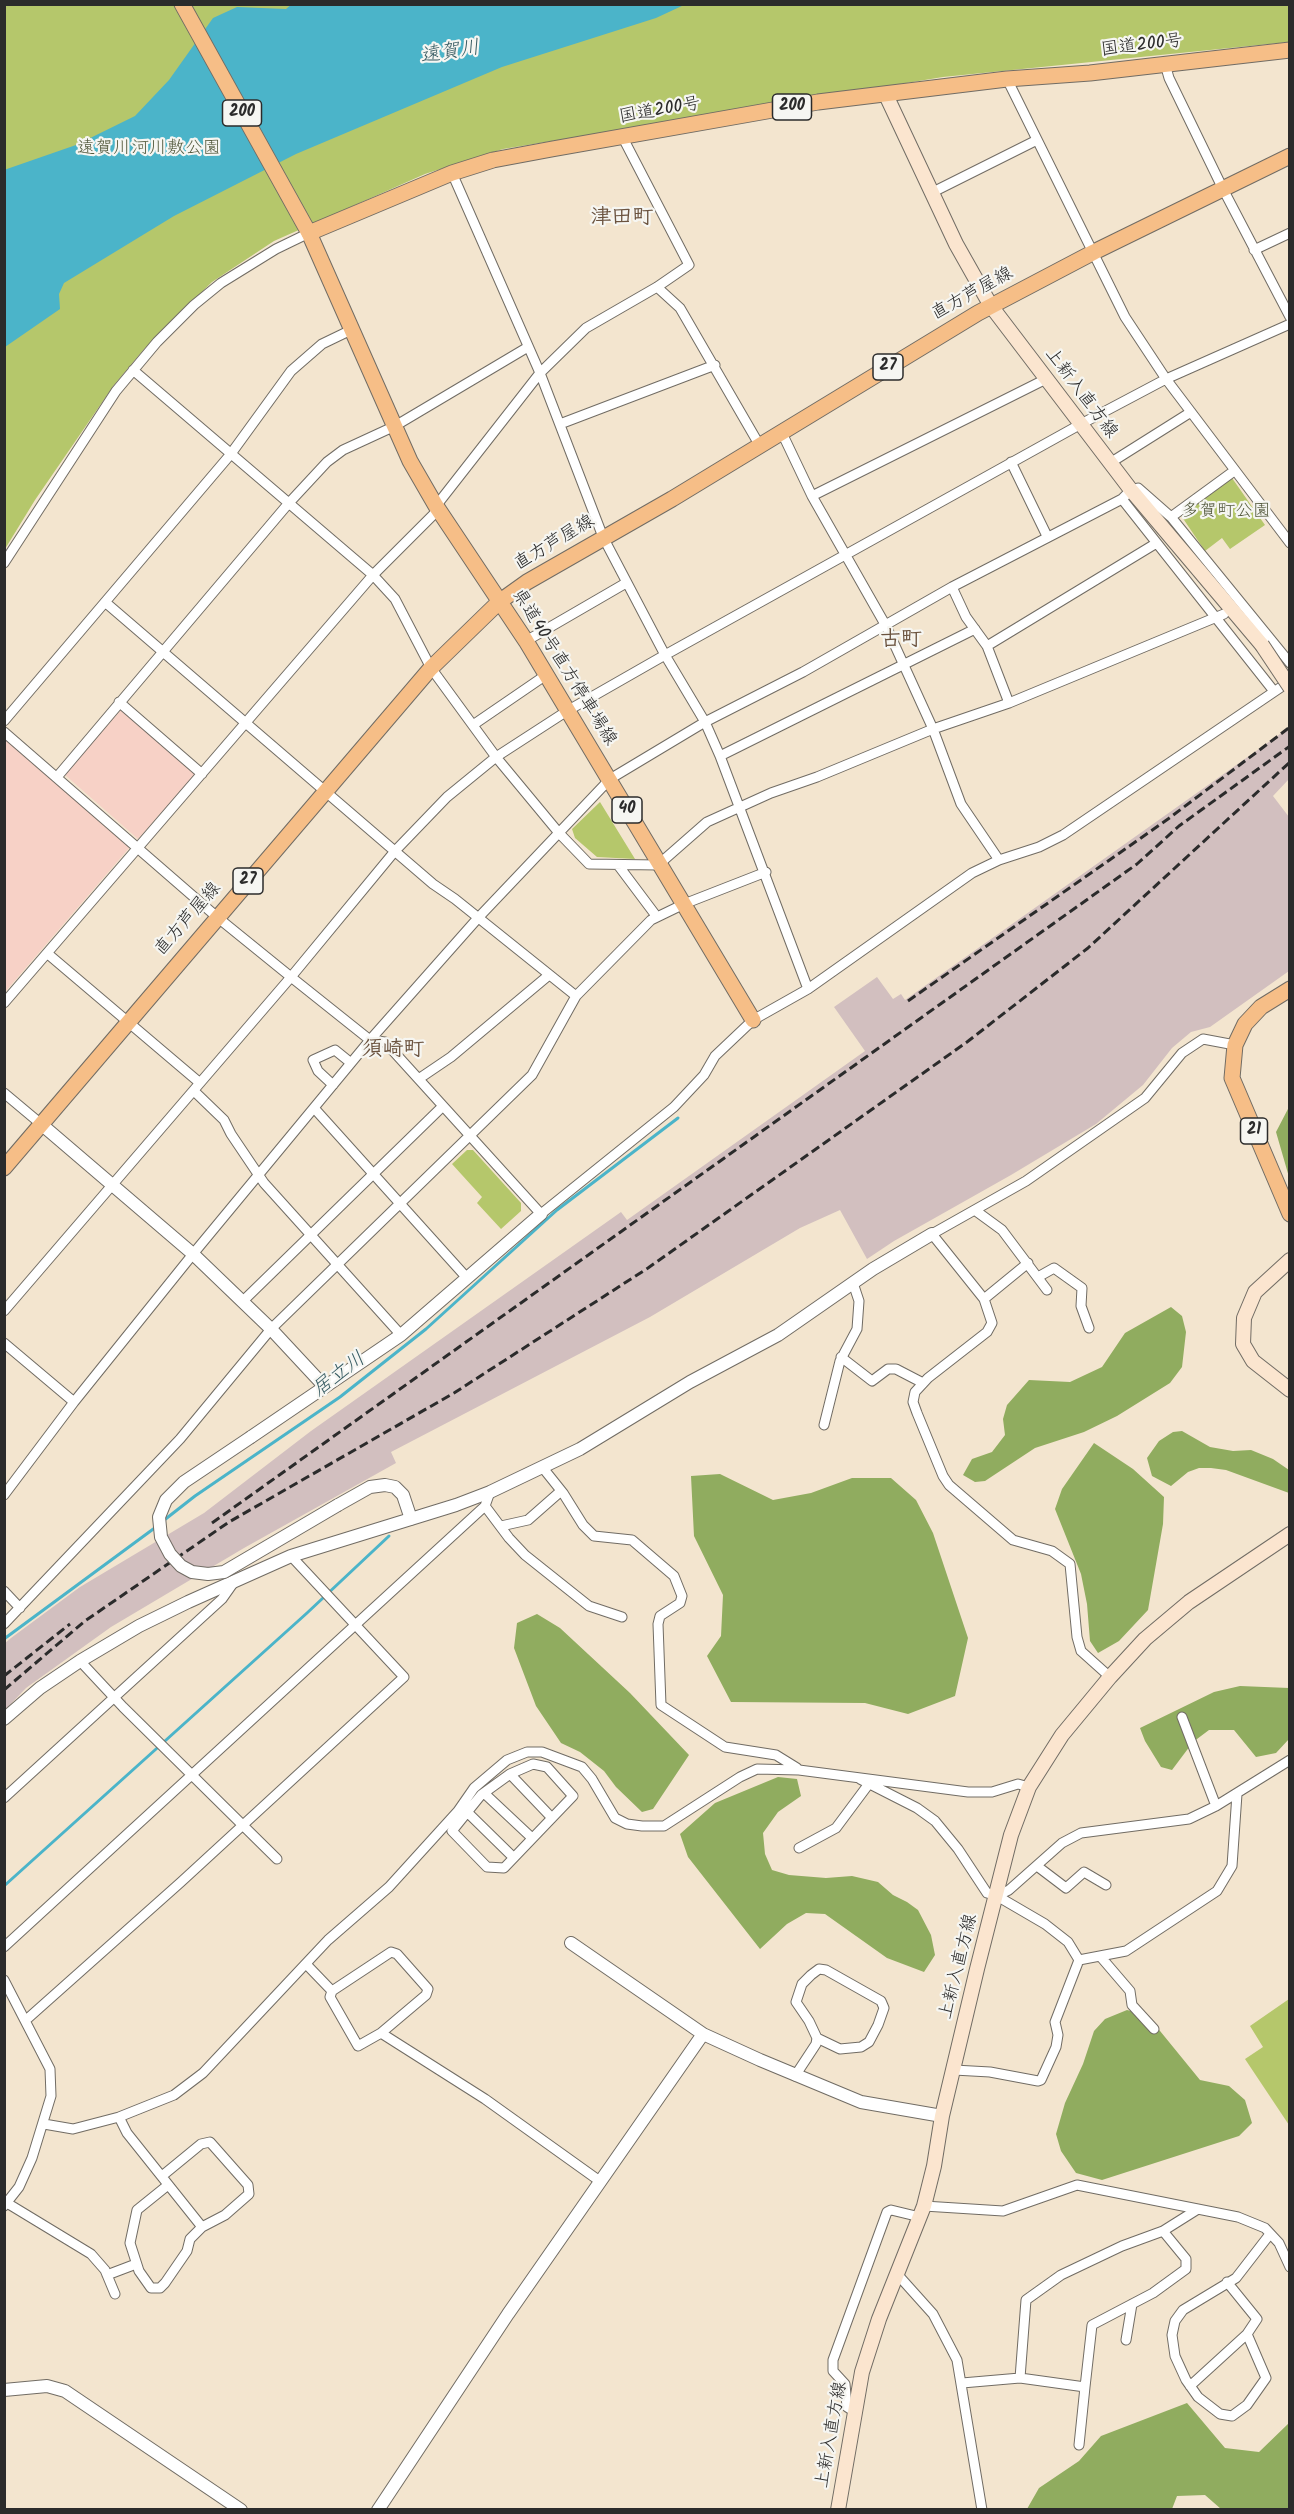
<!DOCTYPE html>
<meta charset="utf-8">
<style>
body{margin:0}
#map{position:relative;width:1294px;height:2514px;overflow:hidden;background:#f3e5cf;font-family:Kalam,sans-serif}
canvas{display:block}
.frame{position:absolute;inset:0;border:6px solid #2b2b2b;pointer-events:none}
</style>
<div id="map">
<canvas width="1294" height="2514"></canvas>
<div class="frame"></div>
</div>
<script>
const g = document.querySelector('canvas').getContext('2d');
g.lineJoin = 'round';
function fill(path, color) {
  g.fillStyle = color;
  g.fill(path, 'evenodd');
}
function shape(rows) {
  const path = new Path2D();
  for (const r of rows) {
    path.moveTo(r[0], r[1]);
    for (let i = 2; i < r.length; i += 2) path.lineTo(r[i], r[i + 1]);
  }
  return path;
}
function strokePath(path, color, width, dash) {
  g.strokeStyle = color;
  g.lineWidth = width;
  g.lineCap = dash ? 'butt' : 'round';
  g.setLineDash(dash || []);
  g.stroke(path);
}
function label(font, color, halo, rows, align = 'center') {
  g.font = font + ' Kalam,"Klee One",sans-serif';
  g.lineWidth = 4.5;
  g.setLineDash([]);
  g.textBaseline = 'middle';
  g.strokeStyle = halo;
  g.fillStyle = color;
  for (const [text, x, y, turn = 0] of rows) {
    g.save();
    g.translate(x, y);
    g.rotate((+turn || 0) * Math.PI / 180);
    g.textAlign = isNaN(turn) ? turn : align;
    if (halo) g.strokeText(text, 0, 0);
    g.fillText(text, 0, 0);
    g.restore();
  }
}
fill(shape([
 [122,709,195,774,138,839,64,774],
 [5,737,130,847,5,992]
]), '#f7d1c6');
fill(shape([
 [1287,729,1290,735,1289,779,1273,796,1289,817,1289,971,1210,1027,1191,1032,1172,1048,1143,1085,1096,1124,1011,1175,894,1241,867,1259,840,1210,800,1228,650,1317,391,1452,396,1463,244,1548,111,1627,26,1688,5,1710,4,1644,11,1638,80,1587,204,1513,311,1431,621,1212,627,1220,865,1051,834,1007,877,977,893,999,901,994,905,1000]
]), '#d2bfbf');
fill(shape([
 [5,5,1289,5,1289,42,943,77,503,149,425,174,274,241,212,282,145,348,114,385,35,500,5,549],
 [1232,478,1265,525,1230,549,1222,538,1205,551,1180,514],
 [600,802,635,859,597,857,575,838,572,829],
 [467,1150,473,1150,521,1203,521,1211,501,1229,477,1203,482,1197,452,1164],
 [1289,1999,1289,2125,1245,2059,1263,2047,1250,2026]
]), '#b5c76b');
fill(shape([
 [1289,1107,1289,1177,1276,1132],
 [1171,1307,1182,1316,1186,1332,1182,1367,1170,1383,1117,1416,1084,1432,1035,1448,985,1481,975,1482,963,1475,972,1459,992,1452,1005,1435,1003,1419,1007,1405,1029,1380,1070,1382,1102,1367,1125,1333],
 [1182,1431,1210,1447,1233,1451,1251,1450,1273,1459,1289,1470,1289,1493,1226,1470,1211,1468,1199,1468,1188,1472,1171,1486,1152,1476,1147,1458,1159,1441,1173,1432],
 [1094,1443,1133,1469,1164,1497,1163,1524,1148,1610,1119,1641,1098,1653,1090,1641,1087,1604,1081,1574,1055,1509,1062,1489],
 [720,1474,773,1500,811,1493,852,1478,891,1478,916,1500,933,1533,968,1638,955,1696,908,1714,865,1703,731,1702,707,1656,721,1636,723,1595,694,1536,691,1476],
 [537,1614,560,1628,630,1693,689,1755,653,1809,642,1812,616,1787,604,1771,580,1752,561,1743,536,1706,514,1648,517,1623],
 [1240,1686,1289,1688,1289,1739,1276,1753,1256,1757,1234,1730,1209,1730,1193,1742,1172,1770,1161,1767,1145,1741,1140,1728,1214,1692],
 [778,1777,797,1779,801,1796,778,1812,763,1833,765,1854,772,1870,789,1875,826,1878,852,1876,878,1882,893,1895,907,1902,918,1910,931,1935,935,1955,924,1972,887,1958,825,1914,806,1913,787,1924,760,1949,688,1857,680,1834,715,1803],
 [1127,2010,1147,2015,1200,2080,1229,2086,1245,2100,1252,2123,1239,2136,1102,2180,1076,2173,1061,2151,1056,2134,1065,2103,1083,2064,1094,2031,1105,2019],
 [1187,2403,1225,2448,1259,2452,1289,2423,1289,2509,1221,2509,1205,2495,1177,2496,1172,2509,1027,2509,1039,2488,1079,2461,1101,2436]
]), '#90ac5f');
fill(shape([
 [292,4,684,5,656,18,502,67,296,154,174,216,64,283,59,294,60,309,5,347,4,170,76,145,135,116,169,80,213,18,237,7,286,9]
]), '#4bb4c9');
strokePath(shape([
 [163,1521,195,1496,340,1397,426,1329,557,1210,678,1118],
 [4,1639,156,1527],
 [4,1886,307,1613,389,1536]
]), '#4bb4c9', 3);
const minor = shape([
 [1165,64,1169,78,1223,189,1290,317],
 [1007,79,1125,317,1166,379,1290,543],
 [452,173,540,373,603,537,665,655,705,722,720,756,808,989],
 [933,192,1037,140],
 [1254,250,1290,233],
 [657,287,680,308,760,446],
 [133,370,373,575,395,599,431,668,496,757,559,833,589,864,658,865,707,822,771,793,817,777,933,729,1009,703,1224,614],
 [560,424,715,365],
 [782,433,812,496,886,626,933,729,961,804,999,860],
 [1011,462,1047,536],
 [1110,463,1191,412],
 [812,496,1046,379],
 [1122,499,1273,690],
 [436,506,540,373,586,328,657,287,689,265,623,138],
 [1171,517,1234,471],
 [4,563,116,391,157,342,194,305,221,283,276,249,309,233],
 [952,587,966,617,987,646,1009,703],
 [105,602,433,884,455,899,576,996],
 [526,641,626,583],
 [987,646,1155,544],
 [119,702,202,774],
 [4,721,230,455,291,371,322,344,351,330],
 [473,725,546,675],
 [4,732,217,917,291,977,370,1040,385,1042,541,1214,674,1107,704,1075,715,1056,753,1020,808,989,972,873,999,860,1039,847,1063,835,1290,681],
 [720,756,975,629],
 [57,777,288,504,327,462,343,450,395,426,528,347],
 [618,865,657,917],
 [48,954,200,1083],
 [4,1003,373,575,438,510],
 [420,1078,451,1057,549,975],
 [333,1085,318,1071,313,1060,335,1050,351,1063],
 [194,1091,224,1120,231,1134,264,1183,401,1335],
 [4,1093,41,1124],
 [314,1108,467,1278],
 [976,1211,1002,1230,1047,1290],
 [1038,1277,1054,1268,1082,1288,1081,1306,1089,1328],
 [984,1299,1028,1263],
 [243,1301,443,1106],
 [4,1311,291,977,395,851,447,797,496,757,567,711,665,655,1081,424,1166,379,1290,324],
 [4,1343,74,1402],
 [841,1357,872,1381,888,1369,896,1369,923,1383],
 [824,1425,840,1361,857,1329,859,1301,853,1283],
 [543,1468,563,1493,583,1525,594,1536,632,1540,674,1576,682,1596,680,1603,660,1616,658,1624,661,1705,725,1747,776,1755,797,1768],
 [4,1495,74,1402,193,1254,370,1040,478,918,610,779,705,722,803,672,952,587,1122,499,1131,490,1138,488,1171,517,1290,663],
 [485,1506,509,1538,525,1555,589,1606,622,1617],
 [501,1526,528,1520,561,1491],
 [4,1591,20,1608],
 [4,1624,180,1439,271,1329,532,1075,576,996,651,920,684,904,766,872],
 [80,1661,123,1707,277,1859],
 [1110,1677,1081,1651,1077,1637,1070,1564,1052,1551,1013,1540,949,1485,943,1476,917,1413,913,1402,915,1392,928,1378,987,1332,992,1323,984,1299,932,1234,1026,1181,1145,1098,1182,1053,1203,1039,1235,1045],
 [1182,1717,1216,1806],
 [533,1764,547,1767,573,1796,504,1868,487,1867,452,1831,481,1795,510,1774,533,1764],
 [510,1774,552,1818],
 [860,1779,917,1808,935,1821,958,1849,987,1893,997,1896,1045,1924,1068,1942,1079,1960],
 [484,1793,532,1838],
 [4,1798,222,1599,234,1582],
 [463,1808,513,1857],
 [799,1848,836,1828,868,1785],
 [1037,1866,1066,1888,1084,1872,1106,1885],
 [997,1896,1009,1890,1062,1843,1081,1833,1189,1819,1216,1806,1290,1760],
 [4,1947,485,1506,490,1492],
 [1100,1956,1130,1991,1132,2005,1154,2029],
 [1079,1960,1126,1951,1217,1891,1232,1866,1237,1794],
 [306,1964,332,1991,330,1997,358,2046,381,2033,485,2099,601,2182],
 [4,1980,50,2069,51,2096,32,2158,19,2187,4,2206],
 [332,1991,391,1952,397,1954,428,1989,426,1995,381,2033],
 [26,2020,181,1882,404,1677,291,1556],
 [954,2070,990,2072,1038,2081,1041,2080,1056,2047,1058,2035,1055,2022,1079,1960],
 [795,2076,816,2044,817,2038,809,2021,796,2002,802,1984,811,1975,819,1969,826,1970,881,2001,884,2008,878,2025,869,2042,861,2047,840,2049,817,2038],
 [119,2117,127,2133,202,2227],
 [44,2124,73,2129,119,2117,174,2095,203,2073,328,1940,389,1887,458,1811,474,1788,507,1760,527,1752,542,1752,582,1767,592,1779,615,1818,627,1824,642,1826,664,1826,740,1777,757,1769,799,1770,968,1792,992,1792,1018,1784,1029,1787],
 [162,2176,201,2144,210,2142,248,2185,249,2194,225,2215,202,2227,190,2239,187,2251,165,2283,160,2288,151,2288,139,2271,130,2243,137,2210,168,2185],
 [7,2203,91,2254,105,2270,115,2294],
 [924,2206,1003,2211,1077,2185,1238,2217,1265,2228,1279,2243,1290,2267],
 [107,2275,136,2264],
 [898,2275,933,2314,957,2360,982,2510],
 [1247,2334,1266,2378,1247,2405,1232,2416,1220,2414,1198,2397,1186,2380,1175,2356,1172,2335,1175,2321,1183,2310,1236,2278,1270,2234],
 [1126,2340,1132,2304],
 [1020,2378,1026,2300,1061,2275,1122,2246,1163,2231],
 [962,2383,1020,2378,1085,2387,1092,2325,1153,2293,1186,2269,1186,2259,1163,2231,1198,2209],
 [1190,2386,1247,2334,1257,2319,1227,2282],
 [855,2412,847,2407,845,2384,833,2371,833,2360,887,2212,891,2210,920,2217],
 [1079,2445,1085,2387]
]);
const tertiary = shape([
 [41,1124,193,1254,271,1329,325,1387],
 [251,1437,401,1335,541,1214],
 [338,1505,370,1487,385,1485,395,1487,403,1495,411,1519],
 [4,1719,40,1688,80,1661,139,1626,188,1602,291,1556,456,1505,490,1492,580,1449,690,1382,778,1335,873,1269,932,1234],
 [571,1943,703,2034,760,2060,861,2102,942,2116],
 [4,2390,47,2386,65,2391,241,2510],
 [378,2510,508,2314,703,2034]
]);
const secondary = shape([
 [886,95,956,244,991,306,1131,490,1262,645],
 [1290,1260,1255,1292,1244,1318,1243,1344,1253,1361,1290,1390],
 [838,2510,862,2372,879,2319,924,2206,934,2166,942,2116,977,1969,1011,1835,1029,1787,1062,1735,1110,1677,1145,1639,1189,1602,1290,1534]
]);
const primary = shape([
 [309,233,410,461,436,506,526,641,753,1020],
 [1290,989,1261,1007,1245,1024,1235,1045,1232,1078,1290,1214],
 [4,1168,431,668,499,602,527,582,672,499,978,313,1094,252,1290,156]
]);
const trunk = shape([
 [182,4,309,233,452,173,493,160,552,149,818,102,1007,79,1090,73,1290,50]
]);
strokePath(minor, '#716c64', 11);
strokePath(tertiary, '#716c64', 14);
strokePath(secondary, '#716c64', 16);
strokePath(primary, '#716c64', 17);
strokePath(trunk, '#716c64', 17);
strokePath(minor, '#fff', 9);
strokePath(tertiary, '#fff', 12);
strokePath(secondary, '#fbe5cf', 14);
strokePath(primary, '#f6be87', 15);
strokePath(trunk, '#f6be87', 15);
strokePath(shape([
 [908,1001,1168,819,1290,727],
 [212,1523,1137,864,1179,826,1290,746],
 [4,1676,70,1624],
 [4,1690,85,1621,229,1522,454,1393,648,1268,967,1042,1088,948,1290,762]
]), '#2b2b2b', 3, [9, 4.5]);
const tertiaryBridge = shape([
 [251,1437,184,1482,166,1500,159,1517,161,1537,170,1554,181,1566,192,1572,208,1574,224,1572,338,1505]
]);
const secondaryBridge = shape([
 [1262,645,1290,687]
]);
strokePath(tertiaryBridge, '#716c64', 14, []);
strokePath(secondaryBridge, '#716c64', 16, []);
strokePath(tertiaryBridge, '#fff', 12);
strokePath(secondaryBridge, '#fbe5cf', 14);
for (const [x, y, w] of [
 [792,107,39],
 [242,113,39],
 [888,367,30],
 [627,810,30],
 [248,881,30],
 [1254,1131,27]
]) {
  const box = new Path2D();
  box.roundRect(x - w / 2, y - 13, w, 26, 4.5);
  g.fillStyle = '#f6f6f2';
  g.fill(box);
  strokePath(box, '#2b2b2b', 1.5);
}
label('bold 16px', '#2b2b2b', null, [
 ["200",792,107],
 ["200",242,113],
 ["27",888,367],
 ["40",627,810],
 ["27",248,881],
 ["21",1254,1131]
]);
label('18px', '#2b2b2b', '#f6f6f2', [
 ["国道200号",1142,47,-7],
 ["国道200号",660,112,-10],
 ["直方芦屋線",973,295,-29],
 ["上新入直方線",1080,394,53],
 ["直方芦屋線",555,544,-31],
 ["県道40号直方停車場線",563,668,58],
 ["直方芦屋線",189,920,-49],
 ["上新入直方線",960,1967,-76],
 ["上新入直方線",833,2435,-80]
]);
label('18px', '#545a3e', '#f6f6f2', [
 ["遠賀川河川敷公園",149,150],
 ["多賀町公園",1226,513]
]);
label('italic 20px', '#365b62', '#f6f6f2', [
 ["遠賀川",450,54,-9],
 ["居立川",340,1376,-37]
]);
label('bold 21px', '#6b533f', '#f6f6f2', [
 ["津田町",622,219],
 ["古町",901,641],
 ["須崎町",393,1051]
]);
</script>
